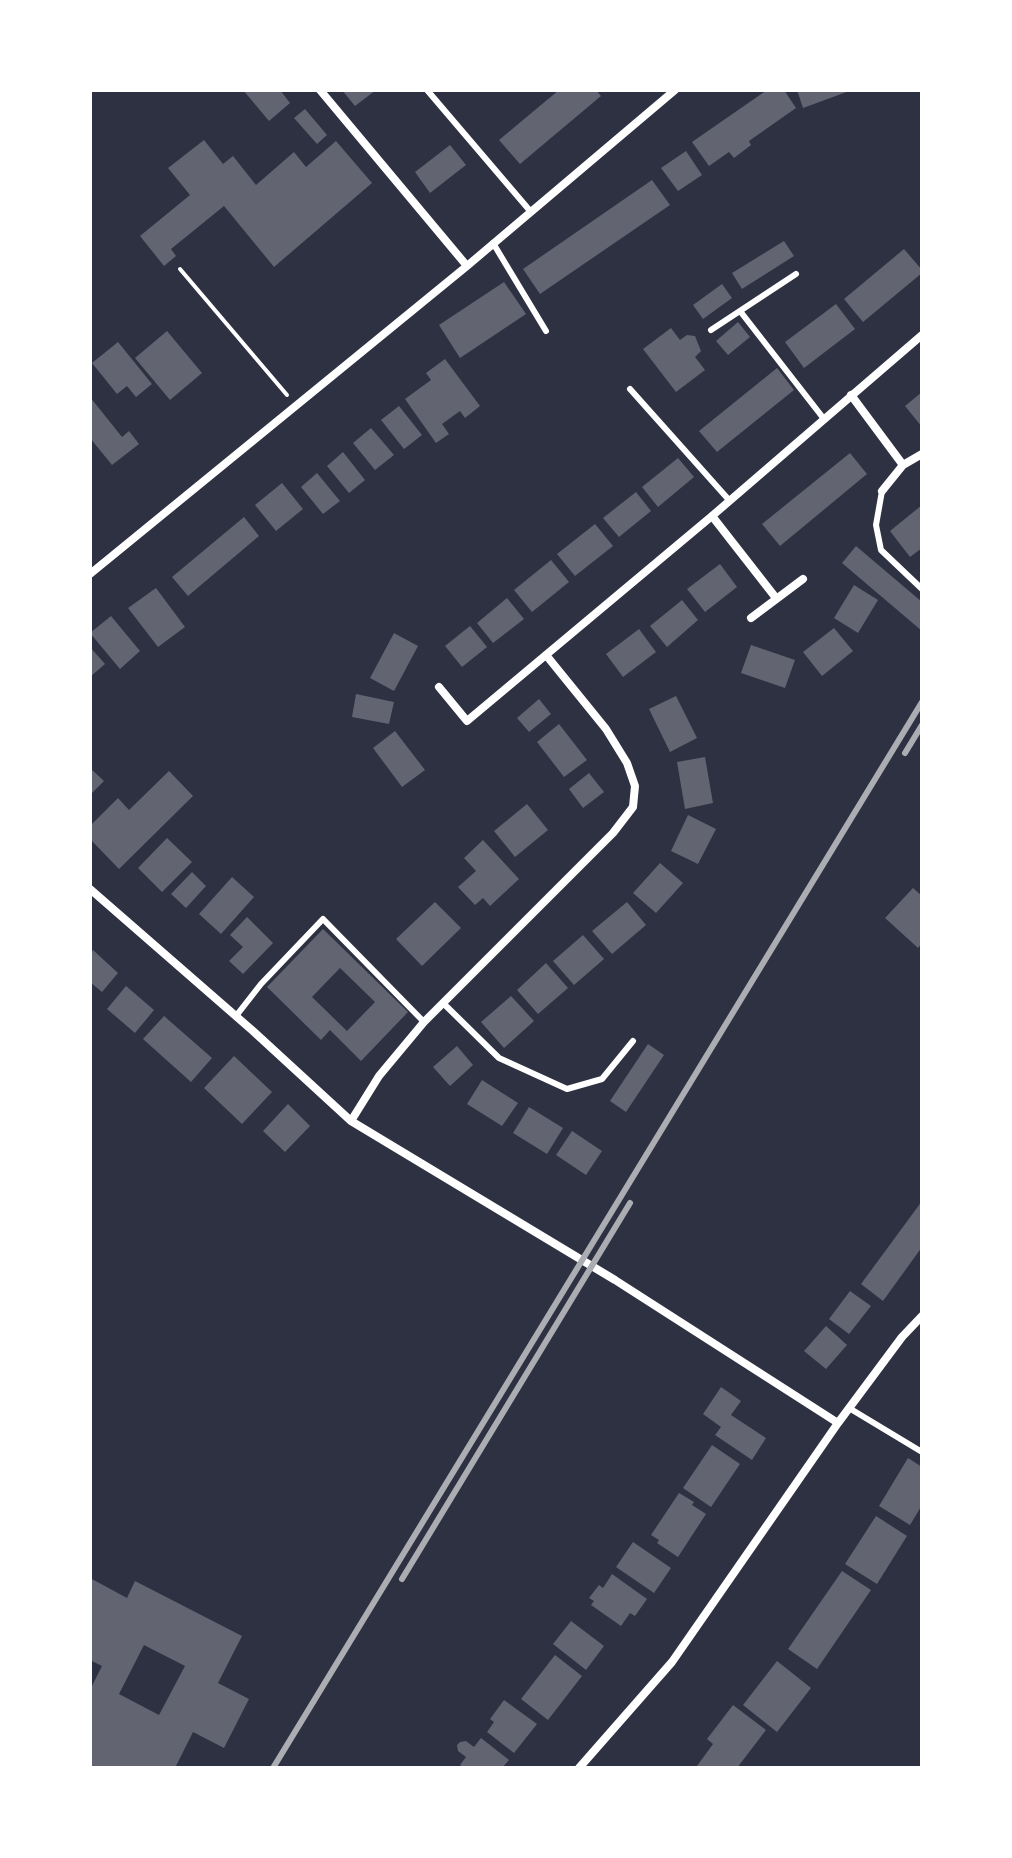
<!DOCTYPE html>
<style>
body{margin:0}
#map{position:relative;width:1012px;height:1858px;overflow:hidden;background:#2d3142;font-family:"Sofia Sans Condensed",sans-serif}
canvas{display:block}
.frame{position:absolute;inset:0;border:92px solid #fff;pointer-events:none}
</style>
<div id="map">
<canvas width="1012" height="1858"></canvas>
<div class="frame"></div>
</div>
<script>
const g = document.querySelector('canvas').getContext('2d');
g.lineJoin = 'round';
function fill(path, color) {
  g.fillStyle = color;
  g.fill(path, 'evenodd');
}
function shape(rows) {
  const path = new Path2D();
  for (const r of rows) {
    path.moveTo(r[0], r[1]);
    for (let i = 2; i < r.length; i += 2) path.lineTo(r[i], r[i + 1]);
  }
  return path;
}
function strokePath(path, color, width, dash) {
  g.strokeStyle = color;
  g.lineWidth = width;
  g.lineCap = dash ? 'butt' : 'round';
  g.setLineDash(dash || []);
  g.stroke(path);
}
fill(shape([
 [243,90,280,90,290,103,269,121],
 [342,90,376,90,355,106],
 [559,90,596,90,601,96,520,164,499,140],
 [767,90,784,90,796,108,749,141,751,145,734,158,729,152,709,166,692,142],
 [797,90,852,90,803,108],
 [305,109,327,135,317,144,294,118],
 [204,140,223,164,233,156,256,185,294,152,306,167,336,141,372,183,274,267,224,206,171,249,176,256,164,266,140,236,190,195,168,168],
 [450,145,466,165,430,193,415,172],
 [686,151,702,175,678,191,661,168],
 [652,180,670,205,540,294,523,269],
 [784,241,794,256,742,289,732,273],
 [904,249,922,270,922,273,863,322,844,299],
 [504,282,526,314,460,358,439,325],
 [722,284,732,298,703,319,693,305],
 [836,304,855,329,804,368,785,342],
 [738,322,750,337,728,355,716,341],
 [671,328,680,340,687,335,695,336,701,351,695,357,705,370,676,392,643,349],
 [167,331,202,373,170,400,135,358],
 [118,342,152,384,136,397,127,386,117,394,92,363],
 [445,359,480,406,465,418,460,411,442,424,449,434,436,443,405,399,431,380,426,373],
 [777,368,794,390,717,452,699,431],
 [922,392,922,427,905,406],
 [90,397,122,437,129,431,139,444,112,465,90,438],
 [399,406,422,435,404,449,381,420],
 [371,428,394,455,375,470,353,443],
 [343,452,365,480,349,493,327,466],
 [850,453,867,474,780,546,762,524],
 [678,458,694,477,658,507,642,487],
 [317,473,340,501,323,514,301,487],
 [282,483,303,509,276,531,255,505],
 [636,492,651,511,619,537,603,518],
 [922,505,922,548,910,557,890,531],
 [244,517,259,536,188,596,172,577],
 [595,524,613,546,575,576,557,554],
 [856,546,922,602,922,631,842,563],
 [551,560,569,582,532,612,514,590],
 [720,564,737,587,705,612,687,589],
 [854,585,878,600,858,633,834,618],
 [156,588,185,627,158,647,128,608],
 [507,598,524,619,493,643,477,623],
 [682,600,698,620,667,647,650,626],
 [111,616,140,651,120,669,90,633],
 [470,626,487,647,462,667,445,646],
 [834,628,853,651,822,676,803,652],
 [639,629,656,652,623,677,606,654],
 [394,633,418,646,394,691,370,678],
 [751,645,795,660,785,688,741,673],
 [90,647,105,664,90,677],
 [356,694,394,702,389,724,352,717],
 [676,696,697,738,670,752,649,709],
 [539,699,551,714,529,732,517,718],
 [559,724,587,760,564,777,537,742],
 [395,731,425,770,402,787,373,748],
 [705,757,713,803,685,809,677,762],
 [90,768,104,781,90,795],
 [169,771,193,796,119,869,90,839,90,826,118,798,129,810],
 [589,773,604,792,583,808,569,789],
 [527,804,548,830,515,857,494,831],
 [688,815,716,829,698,864,671,851],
 [167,838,192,862,162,892,138,868],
 [483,840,519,879,490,906,483,898,475,905,458,887,476,871,464,858],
 [660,863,683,883,656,913,633,893],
 [192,872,206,886,186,908,171,894],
 [232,877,254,897,221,934,199,914],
 [913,888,922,896,922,943,918,948,885,918],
 [435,902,461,928,422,966,396,939],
 [627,902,646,925,612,954,592,931],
 [247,917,273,943,243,974,229,961,243,947,230,935],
 [323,929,408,1012,361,1061,330,1030,321,1040,267,987],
 [340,968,375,1002,347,1031,312,997],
 [583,935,604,959,574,985,553,961],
 [93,950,118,973,102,992,90,982,90,953],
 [546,963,568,988,538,1014,517,990],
 [126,986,154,1010,135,1033,107,1009],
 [511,996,534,1021,504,1048,481,1022],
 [164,1016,212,1058,191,1082,143,1039],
 [648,1044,664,1055,626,1112,610,1101],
 [457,1046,473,1065,450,1086,433,1067],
 [234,1056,272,1092,242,1124,204,1088],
 [482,1080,518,1103,502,1126,467,1104],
 [288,1104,310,1126,285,1152,263,1131],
 [529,1107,563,1128,547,1154,513,1133],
 [572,1131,602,1151,586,1175,556,1155],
 [922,1201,922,1247,883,1301,861,1284],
 [850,1291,871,1306,849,1334,829,1319],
 [826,1326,847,1345,826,1369,804,1351],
 [721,1387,741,1401,731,1415,766,1438,752,1460,715,1435,721,1427,703,1414],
 [712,1445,740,1464,711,1507,683,1488],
 [908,1458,922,1467,922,1505,910,1525,879,1506],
 [679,1493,694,1502,692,1505,706,1514,678,1557,657,1543,659,1540,651,1535],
 [876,1516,907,1536,877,1584,845,1564],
 [633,1542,671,1568,654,1593,616,1567],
 [842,1571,871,1590,817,1669,788,1649],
 [612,1574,647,1599,635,1616,630,1613,621,1626,591,1605,594,1601,589,1598,599,1585,603,1588],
 [90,1578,127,1598,135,1581,242,1636,218,1683,249,1699,224,1748,193,1732,175,1768,90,1768,90,1690,102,1666,90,1660],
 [144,1645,185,1666,159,1715,119,1694],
 [571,1621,604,1646,586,1670,553,1644],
 [555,1655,582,1676,548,1720,521,1699],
 [777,1661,811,1688,777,1732,743,1705],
 [504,1700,537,1724,514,1753,487,1732,494,1722,490,1719],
 [733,1705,766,1730,737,1768,701,1768,697,1766,713,1744,707,1739],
 [481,1738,509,1760,502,1768,465,1768,460,1765,466,1757,458,1751,457,1745,460,1742,466,1741,474,1747]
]), '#626471');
strokePath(shape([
 [180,269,287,395]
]), '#fff', 4);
strokePath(shape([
 [427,90,531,212],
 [493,243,546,331],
 [740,311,824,419],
 [711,330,796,274],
 [630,389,729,500],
 [882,491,876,525,881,550,922,589],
 [443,1003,499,1058,567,1089,602,1079,633,1041],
 [236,1016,261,984,323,919,424,1022],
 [849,1408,922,1452]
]), '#fff', 6);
strokePath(shape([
 [320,90,467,266],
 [851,395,903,465],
 [882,491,903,465,922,454],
 [712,516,776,598],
 [90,574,467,266,675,90],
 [751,618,803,579],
 [439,687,467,721,712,516,922,335],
 [90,889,253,1031,351,1121,615,1280,838,1423],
 [351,1121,379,1076,424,1022,613,833,633,807,635,786,627,763,606,729,546,655],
 [579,1768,672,1662,838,1423,902,1337,922,1316]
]), '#fff', 8);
strokePath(shape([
 [905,753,922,725],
 [402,1579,630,1203],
 [273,1768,922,702]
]), '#abadb3', 6);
</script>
